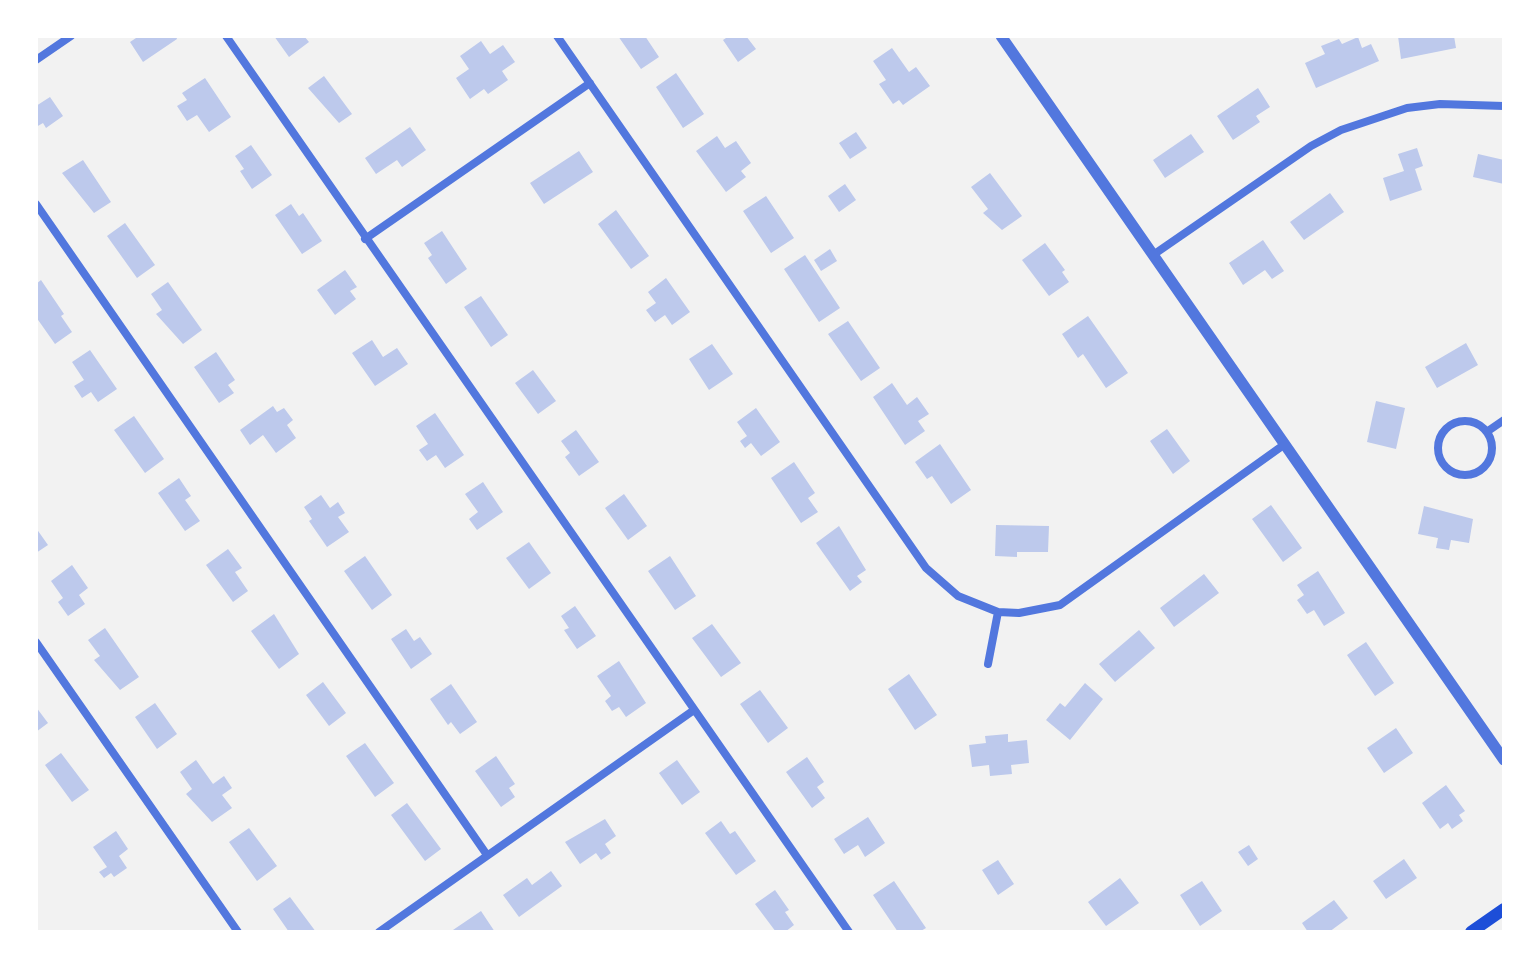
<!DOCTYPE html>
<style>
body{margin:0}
#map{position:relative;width:1540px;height:968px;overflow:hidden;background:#f2f2f2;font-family:Mulish,sans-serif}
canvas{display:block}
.frame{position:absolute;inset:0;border:38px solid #fff;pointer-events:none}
</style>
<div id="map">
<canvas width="1540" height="968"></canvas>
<div class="frame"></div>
</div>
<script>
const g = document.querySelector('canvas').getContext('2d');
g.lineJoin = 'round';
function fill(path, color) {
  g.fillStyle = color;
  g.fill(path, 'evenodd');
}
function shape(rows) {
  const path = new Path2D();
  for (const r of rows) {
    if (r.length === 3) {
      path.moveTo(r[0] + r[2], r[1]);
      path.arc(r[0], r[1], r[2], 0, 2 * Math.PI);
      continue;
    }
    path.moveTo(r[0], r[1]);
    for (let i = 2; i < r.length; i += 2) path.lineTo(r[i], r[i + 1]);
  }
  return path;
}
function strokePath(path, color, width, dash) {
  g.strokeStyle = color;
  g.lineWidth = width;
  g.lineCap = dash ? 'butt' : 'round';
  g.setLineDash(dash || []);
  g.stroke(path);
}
fill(shape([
 [139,36,176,36,177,39,143,62,130,42],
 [274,36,304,36,309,42,289,57],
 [618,36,645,36,659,57,641,69],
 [729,36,746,36,756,49,738,62,723,40],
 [1398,36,1454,36,1456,48,1401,59],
 [1358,37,1362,48,1371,44,1379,61,1316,88,1305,63,1325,54,1321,46,1339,39,1342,44],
 [481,41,490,54,503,45,515,62,502,71,508,80,488,94,484,89,470,99,456,78,469,69,460,56],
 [892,48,909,72,916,67,930,86,903,105,899,100,893,104,879,84,886,80,873,61],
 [676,73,704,114,683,128,656,87],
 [324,76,352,114,339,123,308,88],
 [205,78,231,117,209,132,197,115,187,121,177,106,187,100,182,93],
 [1258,88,1270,107,1256,116,1260,122,1233,140,1217,116],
 [50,97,63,116,46,128,43,123,36,127,36,106],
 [410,127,426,150,402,167,397,160,376,174,365,158],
 [856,132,867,148,850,159,839,143],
 [1191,134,1204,152,1165,178,1153,160],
 [717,136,725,148,736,141,751,163,741,171,746,177,726,192,696,151],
 [251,145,272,175,252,189,240,171,244,169,235,156],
 [1417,148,1423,166,1415,169,1422,190,1390,201,1383,178,1404,171,1398,154],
 [579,151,593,172,544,204,530,183],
 [1478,154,1504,160,1504,184,1473,177],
 [83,160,111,202,94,213,62,173],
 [990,173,1022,216,1002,230,983,213,988,209,971,187],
 [845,184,856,200,839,212,828,196],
 [1330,193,1344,212,1304,240,1290,222],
 [766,196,794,238,771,253,743,211],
 [291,204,299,216,303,213,322,241,302,254,275,215],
 [616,210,649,256,631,269,598,224],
 [125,223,155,265,137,278,107,236],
 [442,231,467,269,446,284,428,258,432,255,424,243],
 [1263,240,1284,271,1272,279,1265,270,1243,285,1229,263],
 [1045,243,1065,270,1062,272,1069,282,1049,296,1022,260],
 [830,249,837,261,821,271,814,260],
 [805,255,840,308,819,322,784,269],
 [345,270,357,287,350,291,356,299,335,315,317,290],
 [666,278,690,312,672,325,665,315,655,322,646,310,656,303,648,292],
 [41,280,64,314,61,316,72,332,55,344,36,317,36,284],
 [168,282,202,330,183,344,156,314,162,310,151,294],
 [481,296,508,335,491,347,464,307],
 [1088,316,1128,373,1106,388,1083,354,1078,358,1062,334],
 [848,321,880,368,861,381,828,334],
 [372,340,383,357,397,348,408,364,375,386,352,353],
 [1466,343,1478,365,1437,388,1425,367],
 [712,344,733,374,709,390,689,359],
 [90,350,117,389,98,402,91,392,82,398,74,386,84,380,72,362],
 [216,352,235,380,228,385,234,393,219,403,194,367],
 [533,370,556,401,538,414,515,383],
 [892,383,907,405,917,397,929,414,918,421,925,431,905,445,873,397],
 [1376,401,1405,408,1396,449,1367,442],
 [273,406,277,412,284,408,293,420,287,425,296,438,276,453,263,435,250,445,240,430],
 [756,408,780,442,761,456,751,443,745,448,740,441,747,436,737,422],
 [435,413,464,455,445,468,436,455,427,461,419,450,428,444,416,426],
 [134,416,164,459,145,473,114,430],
 [1167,429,1190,461,1173,474,1150,441],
 [576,430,599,462,579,476,565,457,570,453,561,441],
 [940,444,971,490,951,504,932,476,927,479,915,462],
 [794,462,815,493,808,498,818,512,801,523,771,478],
 [179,478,191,496,185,500,200,521,185,531,158,493],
 [483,482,503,512,477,530,469,519,478,512,465,494],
 [624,494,647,526,628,540,605,508],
 [321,495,330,508,338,502,345,513,338,517,349,532,327,547,309,521,312,519,304,507],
 [1271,505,1302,548,1283,562,1252,519],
 [1424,506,1473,519,1469,543,1451,540,1449,550,1436,548,1438,538,1418,534],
 [996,525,1049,526,1048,552,1017,552,1017,557,995,556],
 [839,526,866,570,857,576,862,582,850,591,816,543],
 [36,528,48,545,36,553],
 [529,542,551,573,529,589,506,558],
 [228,549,242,568,235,572,248,591,233,602,206,565],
 [365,556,392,595,372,610,344,571],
 [670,556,696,596,675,610,648,571],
 [72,565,88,588,79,595,85,604,68,616,58,602,63,598,51,581],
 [1318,571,1345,613,1324,626,1314,610,1307,614,1297,600,1304,595,1297,585],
 [1204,574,1219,593,1174,627,1160,608],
 [575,606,596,636,577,649,564,630,569,628,561,616],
 [274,614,299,654,279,669,251,631],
 [712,624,741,663,721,677,692,638],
 [105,628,139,677,120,690,94,660,100,656,88,640],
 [406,629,414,641,420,637,432,654,411,669,391,639],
 [1139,630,1155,648,1115,682,1099,664],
 [1366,642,1394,683,1375,696,1347,655],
 [619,661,646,703,626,717,619,707,612,711,605,701,611,696,597,676],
 [909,674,937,715,915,730,888,689],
 [323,682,346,713,329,726,306,695],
 [1085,683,1103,699,1070,740,1046,720,1060,703,1065,707],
 [451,684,477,722,460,734,451,722,448,725,430,699],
 [760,690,788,728,768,743,740,704],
 [155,703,177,734,157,749,135,717],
 [36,707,48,723,36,732],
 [1396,728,1413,753,1384,773,1367,748],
 [1008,734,1008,742,1027,740,1029,763,1011,765,1012,774,990,776,989,765,972,767,969,745,986,743,985,736],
 [365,743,394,783,375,797,346,756],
 [61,753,89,790,72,802,45,765],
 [496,756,515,784,509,788,515,797,501,807,475,771],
 [807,757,824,782,817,787,825,798,812,808,786,772],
 [196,760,213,784,224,776,232,788,222,795,232,808,212,822,186,794,192,789,180,772],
 [677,760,700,792,682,805,659,773],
 [1446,785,1465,811,1459,815,1463,821,1452,829,1448,823,1440,829,1422,803],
 [407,803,441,849,425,861,391,815],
 [868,817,885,843,865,857,858,845,844,854,834,839],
 [605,819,616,836,605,844,611,853,601,860,596,853,580,864,565,842],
 [721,821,730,834,735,831,756,861,736,875,705,833],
 [249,828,277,866,257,881,229,842],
 [116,831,128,849,119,856,127,868,114,877,111,873,104,878,99,872,107,867,93,847],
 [1249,845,1258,859,1248,866,1238,852],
 [1404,859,1417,878,1386,899,1373,881],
 [998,860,1014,884,998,895,982,870],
 [551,871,562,886,519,917,503,895,527,878,532,885],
 [1120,878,1139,903,1106,926,1088,902],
 [894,881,926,928,919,932,898,932,873,895],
 [1202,881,1222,911,1200,926,1180,895],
 [775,890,789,910,785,912,794,925,785,932,776,932,755,904],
 [290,897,316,932,289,932,273,909],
 [1334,900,1348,918,1329,932,1308,932,1302,923],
 [481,911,495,932,450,932]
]), '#bdc9ec');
strokePath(shape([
 [226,36,849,932],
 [557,36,926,568,958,596,998,612,1019,613,1060,605,1285,444],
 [36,60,71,36],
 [36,204,487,855],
 [365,239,590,83],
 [1153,255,1311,146,1341,130,1407,108,1440,104,1504,106],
 [1465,448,27],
 [1488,431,1504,420],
 [36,642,238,932],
 [988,664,998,612],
 [379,932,694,710]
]), '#5277de', 8);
strokePath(shape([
 [1001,36,1504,760]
]), '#5277de', 11);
strokePath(shape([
 [1471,932,1504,909]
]), '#1d4ed8', 12);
</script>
